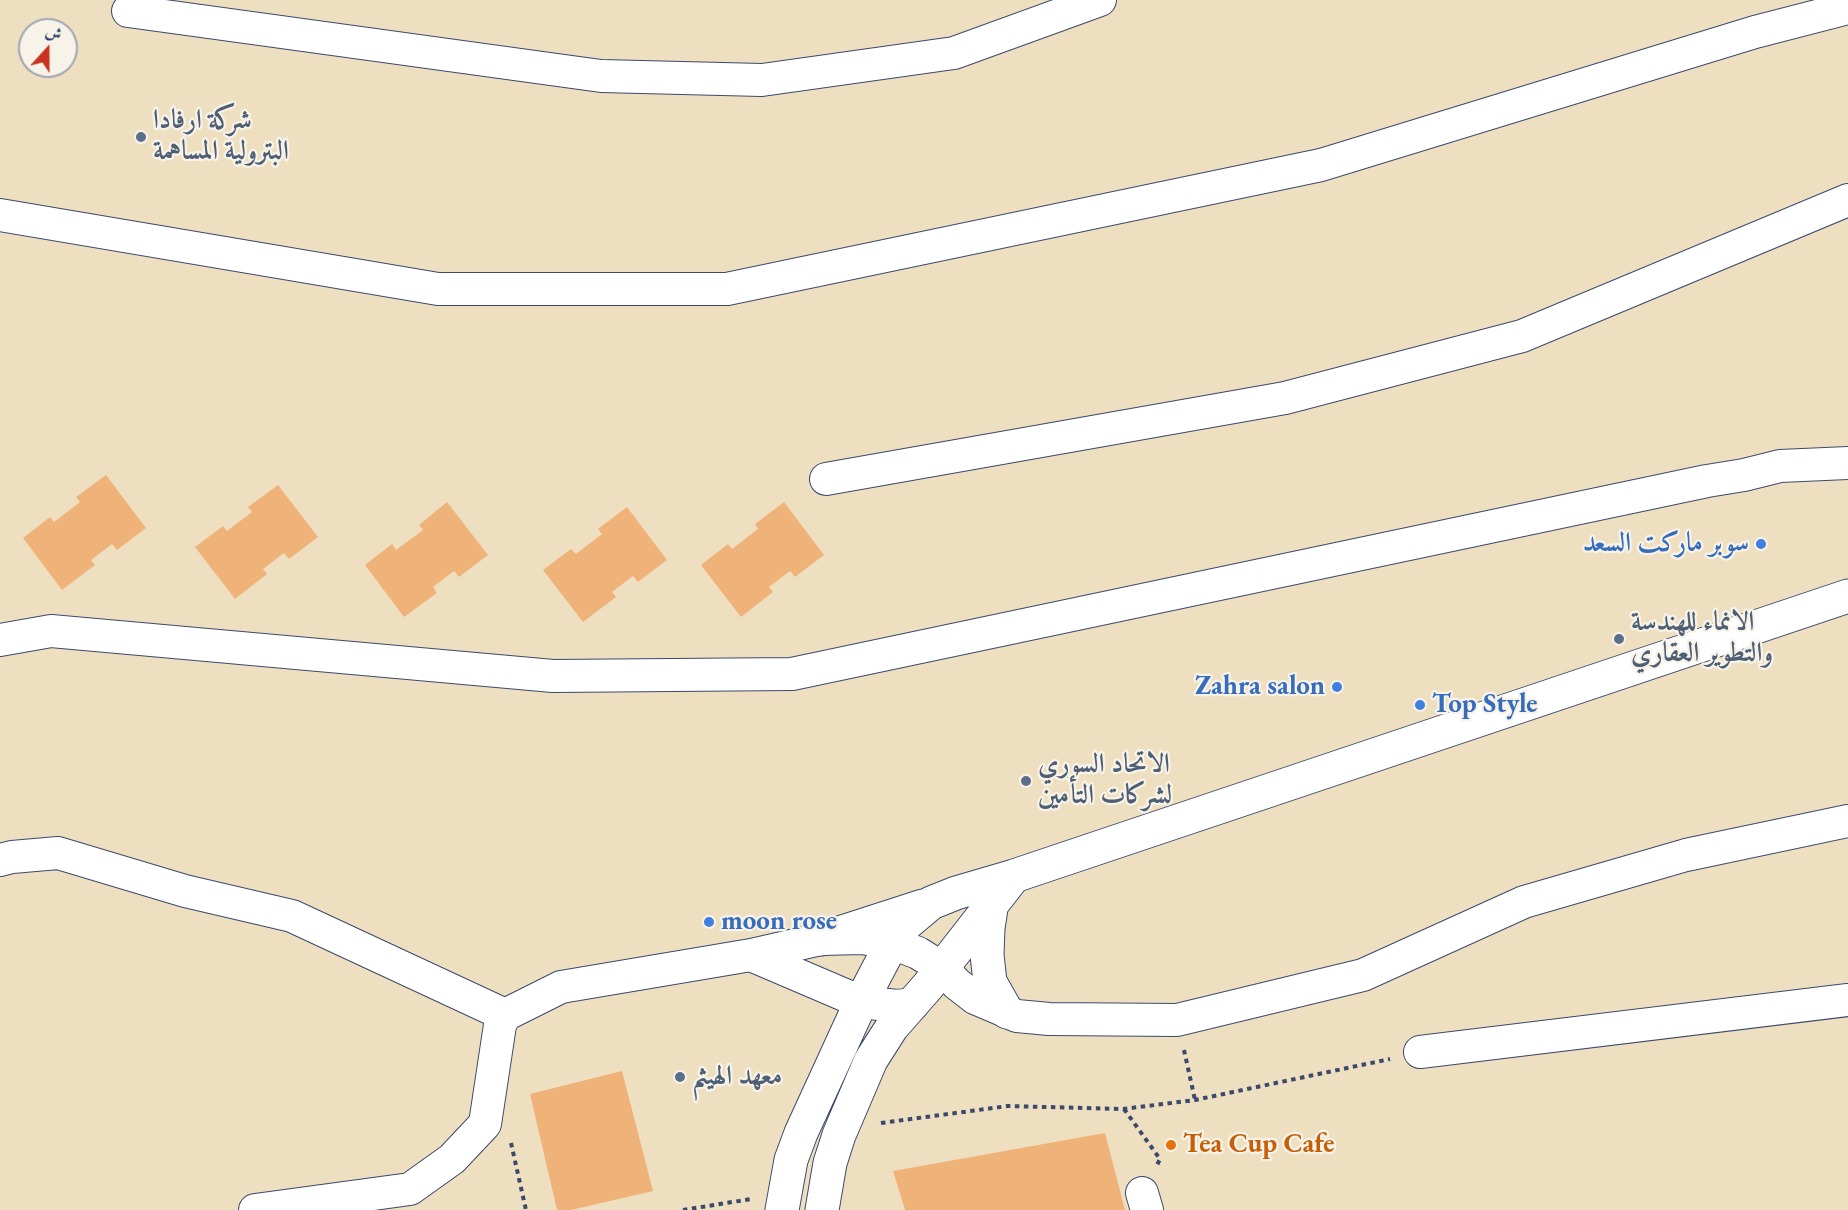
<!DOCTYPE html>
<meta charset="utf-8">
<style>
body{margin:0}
#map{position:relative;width:1848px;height:1210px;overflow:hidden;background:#eedfc0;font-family:"EB Garamond",Amiri,serif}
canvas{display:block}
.north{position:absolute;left:18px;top:18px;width:60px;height:60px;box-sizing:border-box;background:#f7f3e8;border:2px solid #9fa5b1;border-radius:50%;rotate:21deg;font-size:16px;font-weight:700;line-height:24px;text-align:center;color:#1b2f5e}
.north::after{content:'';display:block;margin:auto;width:21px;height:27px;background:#c8321e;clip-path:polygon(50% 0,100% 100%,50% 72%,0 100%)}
</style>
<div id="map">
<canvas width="1848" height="1210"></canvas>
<div class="north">ش</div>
</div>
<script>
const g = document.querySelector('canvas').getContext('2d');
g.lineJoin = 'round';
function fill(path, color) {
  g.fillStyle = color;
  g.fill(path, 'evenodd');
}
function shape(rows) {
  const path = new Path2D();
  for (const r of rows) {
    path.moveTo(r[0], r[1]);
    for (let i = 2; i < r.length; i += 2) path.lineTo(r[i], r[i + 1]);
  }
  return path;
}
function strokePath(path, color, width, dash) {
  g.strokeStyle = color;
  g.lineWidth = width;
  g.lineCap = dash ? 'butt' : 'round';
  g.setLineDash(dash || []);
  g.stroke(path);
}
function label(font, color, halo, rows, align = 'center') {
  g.font = font + ' "EB Garamond",Amiri,serif';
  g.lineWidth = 4.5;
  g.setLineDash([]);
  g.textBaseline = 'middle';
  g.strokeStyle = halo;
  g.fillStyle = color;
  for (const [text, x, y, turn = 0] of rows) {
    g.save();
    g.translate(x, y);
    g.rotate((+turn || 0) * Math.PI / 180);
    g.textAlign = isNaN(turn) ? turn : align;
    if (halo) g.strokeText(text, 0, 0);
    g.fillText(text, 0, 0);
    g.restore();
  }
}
fill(shape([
 [106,475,146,528,117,550,112,544,91,560,95,565,62,590,23,538,50,517,54,522,80,502,76,497],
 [278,485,318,537,289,559,284,553,263,569,267,574,235,599,195,547,223,526,227,531,252,512,248,507],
 [447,502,488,555,459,577,454,571,433,587,437,593,404,617,365,565,392,544,396,550,423,530,419,525],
 [784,502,824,555,795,577,790,571,769,587,773,592,741,617,701,565,728,544,732,549,758,529,755,524],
 [627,507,667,560,638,582,633,576,612,592,616,597,583,622,543,570,571,549,576,554,602,534,598,529],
 [622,1071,653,1191,571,1210,557,1210,530,1094],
 [1105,1133,1125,1210,905,1210,893,1171]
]), '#efb379');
const minor = shape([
 [128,11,601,76,762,80,954,53,1100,0],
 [0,215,438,289,727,289,1321,165,1755,32,1848,8],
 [826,479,1285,398,1522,336,1848,200],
 [0,640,51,631,553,676,792,674,1707,481,1744,475,1780,466,1848,463],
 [0,860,12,857,58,853,185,891,292,916,505,1015],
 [751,955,861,1002,897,1006,913,1004],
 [1420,1052,1848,1000],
 [1142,1193,1147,1210],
 [255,1210,410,1189,452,1159,485,1124,500,1025,505,1015,561,987,751,955,821,939,862,938,892,943,918,953,942,968,957,984,975,998,1017,1016,1049,1019,1177,1020,1363,975,1524,902,1686,855,1848,821]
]);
const tertiary = shape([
 [992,902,988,928,987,955,990,982,1007,1012],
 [821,939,923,906],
 [782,1210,791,1160,801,1133,861,1002,892,943,906,924,931,903,956,893,1014,876,1848,596],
 [822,1210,830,1163,839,1135,871,1060,892,1027,928,986,1014,876]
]);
strokePath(minor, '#3b496d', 34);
strokePath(tertiary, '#3b496d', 35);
strokePath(shape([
 [1184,1050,1195,1100],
 [1124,1109,1160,1159,1156,1167],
 [881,1123,1008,1106,1123,1109,1195,1100,1390,1059],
 [511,1143,526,1210],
 [683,1210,751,1199]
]), '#3b496d', 4, [4.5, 4.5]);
strokePath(minor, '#fff', 32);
strokePath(tertiary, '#fff', 33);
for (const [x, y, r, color] of [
 [141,137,6,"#5c6f8a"],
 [1761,544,6,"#3f7fe0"],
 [1619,639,6,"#5c6f8a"],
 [1337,687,6,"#3f7fe0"],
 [1420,705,6,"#3f7fe0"],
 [1026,781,6,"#5c6f8a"],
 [709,922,6,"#3f7fe0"],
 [680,1077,6,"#5c6f8a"],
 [1171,1145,6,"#e8710a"]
]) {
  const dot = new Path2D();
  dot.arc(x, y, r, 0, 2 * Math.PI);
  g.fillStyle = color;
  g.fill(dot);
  strokePath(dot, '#f7f3e8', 2);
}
label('bold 27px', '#4e5e75', '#f7f3e8', [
 ["شركة ارفادا",153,121],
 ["البترولية المساهمة",153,152],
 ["الانماء للهندسة",1631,623],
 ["والتطوير العقاري",1631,654],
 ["الاتحاد السوري",1038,765],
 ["لشركات التأمين",1038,796],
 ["معهد الهيثم",692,1077]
], 'left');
label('bold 27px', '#366cbe', '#f7f3e8', [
 ["سوبر ماركت السعد",1749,544],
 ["Zahra salon",1325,687],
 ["Top Style",1432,705,"left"],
 ["moon rose",721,922,"left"]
], 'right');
label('bold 27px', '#c56008', '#f7f3e8', [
 ["Tea Cup Cafe",1183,1145]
], 'left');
</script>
